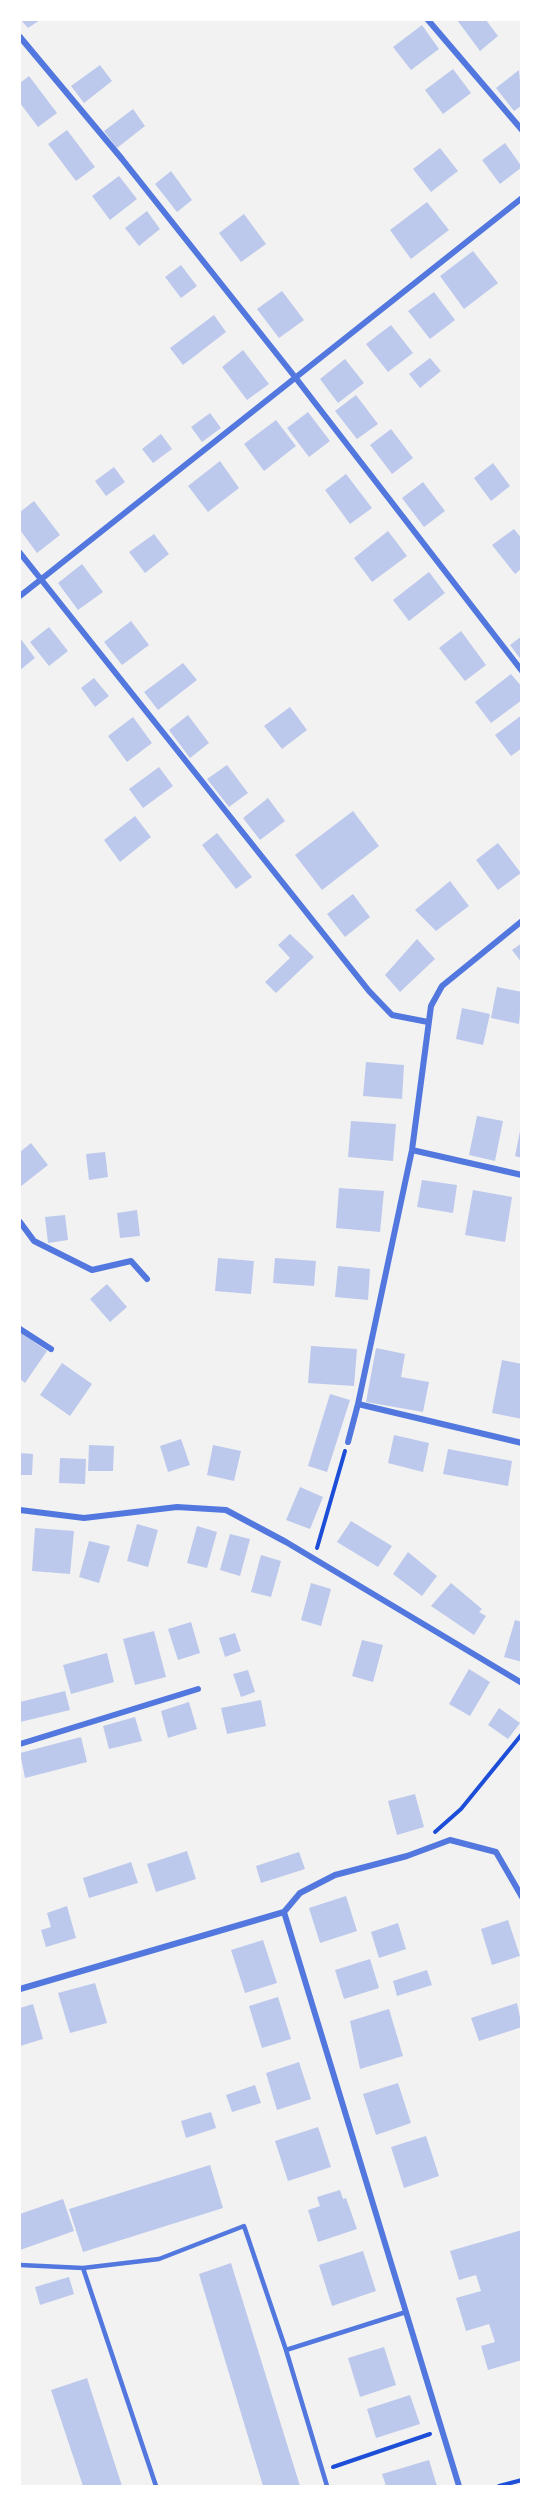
<!DOCTYPE html>
<style>
body{margin:0}
#map{position:relative;width:541px;height:2506px;overflow:hidden;background:#f2f2f2;font-family:Overpass,sans-serif}
canvas{display:block}
.frame{position:absolute;inset:0;border:21px solid #fff;pointer-events:none}
</style>
<div id="map">
<canvas width="541" height="2506"></canvas>
<div class="frame"></div>
</div>
<script>
const g = document.querySelector('canvas').getContext('2d');
g.lineJoin = 'round';
function fill(path, color) {
  g.fillStyle = color;
  g.fill(path, 'evenodd');
}
function shape(rows) {
  const path = new Path2D();
  for (const r of rows) {
    path.moveTo(r[0], r[1]);
    for (let i = 2; i < r.length; i += 2) path.lineTo(r[i], r[i + 1]);
  }
  return path;
}
function strokePath(path, color, width, dash) {
  g.strokeStyle = color;
  g.lineWidth = width;
  g.lineCap = dash ? 'butt' : 'round';
  g.setLineDash(dash || []);
  g.stroke(path);
}
fill(shape([
 [21,20,40,20,28,28],
 [457,20,486,20,498,36,480,51],
 [422,25,439,49,411,70,393,47],
 [100,65,112,81,84,103,71,86],
 [453,69,471,93,443,114,425,90],
 [519,70,522,105,514,111,496,88],
 [29,76,57,113,38,127,20,103,20,83],
 [133,109,145,126,117,148,104,131],
 [67,130,95,167,76,181,48,144],
 [505,143,522,167,500,184,482,160],
 [440,148,458,171,431,192,413,169],
 [171,171,192,200,177,212,155,184],
 [119,176,137,199,110,220,92,196],
 [427,202,449,230,411,259,390,230],
 [147,211,160,229,139,246,125,228],
 [244,214,266,244,241,262,219,233],
 [473,251,498,283,464,309,440,276],
 [181,265,197,286,181,298,165,277],
 [282,291,304,320,279,338,257,309],
 [434,292,455,320,430,339,408,311],
 [214,315,226,332,183,365,170,348],
 [391,325,413,353,388,372,366,344],
 [243,350,269,384,247,400,222,367],
 [430,358,441,371,420,388,409,374],
 [345,359,364,383,338,403,320,379],
 [356,395,378,424,357,439,335,411],
 [308,412,330,441,309,457,287,428],
 [210,413,221,428,202,442,191,427],
 [276,420,296,446,264,471,244,444],
 [391,429,413,458,392,474,370,445],
 [161,434,172,449,153,463,142,449],
 [220,461,239,488,208,512,188,486],
 [493,463,510,486,491,501,474,478],
 [114,467,125,482,106,496,95,481],
 [346,474,372,508,350,524,325,490],
 [423,482,445,511,424,527,402,498],
 [34,501,60,535,37,553,20,530,20,512],
 [514,529,522,539,522,568,515,574,492,545],
 [388,531,407,556,372,582,354,558],
 [154,534,169,554,145,573,129,552],
 [82,564,103,592,78,610,58,583],
 [429,572,445,593,409,621,393,600],
 [131,621,149,645,122,665,104,642],
 [49,627,68,651,49,666,30,642],
 [461,631,486,665,465,681,439,648],
 [522,636,522,661,510,645],
 [20,638,35,658,20,670],
 [183,663,197,680,158,710,144,692],
 [511,674,522,687,522,700,491,723,475,702],
 [94,678,109,696,95,707,81,688],
 [290,707,307,730,282,749,264,726],
 [188,715,209,743,190,758,169,730],
 [522,715,522,748,511,756,495,735],
 [133,717,152,743,127,762,108,736],
 [227,765,248,793,229,807,207,779],
 [159,767,173,786,143,808,129,789],
 [268,798,285,821,260,840,243,818],
 [353,811,379,846,322,890,295,855],
 [135,816,151,837,120,862,104,840],
 [217,833,252,877,236,889,202,845],
 [498,843,521,873,498,890,476,860],
 [450,881,469,906,436,931,415,910],
 [353,894,370,917,345,937,327,914],
 [290,934,314,957,276,993,265,982,290,958,278,945],
 [417,939,435,959,400,992,385,975],
 [522,943,522,963,512,950],
 [497,987,522,992,519,1024,491,1018],
 [462,1008,490,1014,483,1045,456,1039],
 [366,1062,404,1065,402,1099,363,1096],
 [477,1116,503,1121,495,1161,469,1155],
 [351,1121,396,1124,393,1161,348,1157],
 [520,1131,522,1131,522,1158,515,1156],
 [31,1143,48,1165,20,1187,20,1152],
 [105,1152,108,1177,89,1180,86,1154],
 [422,1180,457,1185,453,1213,417,1207],
 [339,1188,384,1191,380,1232,336,1228],
 [473,1190,512,1197,505,1242,465,1235],
 [137,1210,140,1236,120,1238,117,1213],
 [65,1215,68,1240,48,1243,45,1217],
 [218,1258,254,1261,251,1294,215,1291],
 [275,1258,316,1261,314,1286,273,1283],
 [338,1266,370,1269,368,1300,335,1297],
 [107,1284,127,1307,110,1322,90,1299],
 [20,1332,47,1351,25,1383,20,1379],
 [311,1346,357,1349,354,1386,308,1383],
 [376,1348,405,1354,401,1377,429,1382,423,1412,366,1402],
 [502,1360,522,1364,522,1419,492,1413],
 [62,1363,92,1384,70,1416,40,1395],
 [330,1394,350,1400,327,1472,308,1466],
 [394,1435,429,1443,423,1472,388,1463],
 [181,1439,190,1465,168,1472,160,1446],
 [89,1445,114,1446,113,1471,88,1471],
 [213,1445,241,1451,234,1481,207,1475],
 [448,1449,512,1461,508,1486,443,1474],
 [20,1453,33,1454,32,1475,20,1475],
 [60,1458,86,1459,85,1484,59,1483],
 [300,1487,323,1497,310,1529,286,1520],
 [351,1521,392,1546,378,1567,337,1542],
 [137,1524,158,1530,148,1567,127,1561],
 [197,1526,217,1532,207,1568,187,1563],
 [35,1528,74,1531,70,1574,32,1571],
 [230,1534,250,1539,240,1576,220,1570],
 [89,1541,110,1546,99,1583,79,1577],
 [408,1552,437,1576,422,1596,393,1574],
 [261,1555,281,1561,271,1597,251,1592],
 [311,1583,331,1589,321,1626,301,1620],
 [451,1583,482,1609,479,1612,486,1616,474,1635,431,1606],
 [515,1620,522,1622,522,1662,504,1657],
 [191,1622,200,1653,178,1660,168,1629],
 [154,1631,166,1677,135,1685,123,1639],
 [235,1633,241,1651,225,1657,219,1638],
 [362,1640,383,1645,373,1682,352,1676],
 [107,1653,114,1682,71,1694,63,1665],
 [469,1669,490,1682,470,1716,449,1704],
 [248,1670,255,1692,241,1697,233,1674],
 [65,1691,70,1710,20,1722,20,1702],
 [261,1700,266,1726,227,1734,221,1708],
 [189,1702,197,1729,168,1738,161,1711],
 [499,1708,520,1723,508,1739,488,1725],
 [135,1717,142,1741,109,1749,103,1726],
 [81,1737,87,1762,25,1778,20,1753],
 [415,1794,424,1827,397,1835,388,1801],
 [187,1851,196,1879,156,1892,147,1864],
 [299,1852,305,1869,261,1883,256,1866],
 [131,1862,138,1883,89,1898,83,1878],
 [346,1896,357,1931,320,1943,309,1908],
 [67,1906,76,1938,46,1947,41,1930,51,1927,47,1913],
 [508,1920,520,1956,492,1965,481,1929],
 [398,1923,406,1949,379,1958,371,1932],
 [263,1940,277,1983,245,1993,231,1950],
 [370,1959,379,1988,344,1999,335,1970],
 [427,1970,432,1985,397,1996,393,1981],
 [95,1983,107,2023,70,2033,58,1993],
 [278,1997,291,2039,262,2048,249,2006],
 [517,2003,522,2027,479,2041,471,2018],
 [33,2004,43,2039,20,2046,20,2008],
 [389,2009,403,2056,360,2069,350,2021],
 [299,2062,311,2099,277,2110,266,2073],
 [398,2083,411,2123,376,2135,363,2094],
 [255,2085,261,2103,232,2112,226,2095],
 [211,2112,216,2128,186,2138,181,2121],
 [318,2127,331,2167,288,2181,275,2141],
 [426,2136,439,2176,404,2188,391,2147],
 [210,2165,223,2208,83,2252,69,2209],
 [340,2190,343,2199,346,2198,357,2229,318,2242,308,2210,320,2206,317,2197],
 [63,2199,74,2231,20,2250,20,2214],
 [522,2230,522,2360,488,2370,481,2346,495,2342,489,2324,466,2331,456,2298,481,2291,476,2275,459,2280,450,2251],
 [363,2251,376,2291,332,2306,319,2265],
 [231,2263,300,2486,263,2486,199,2274],
 [69,2277,74,2294,40,2305,35,2287],
 [384,2347,396,2385,360,2397,348,2358],
 [87,2378,122,2486,83,2486,51,2390],
 [410,2395,420,2424,376,2438,367,2409],
 [429,2460,437,2486,386,2486,382,2474]
]), '#bdc9ec');
strokePath(shape([
 [317,1548,345,1451],
 [435,1832,461,1809,522,1734],
 [333,2467,430,2434],
 [499,2486,522,2480]
]), '#1d4ed8', 4);
strokePath(shape([
 [20,2265,83,2268,159,2259,244,2226,286,2350,327,2486],
 [83,2268,156,2486],
 [286,2350,406,2312]
]), '#5277de', 4.5);
strokePath(shape([
 [428,20,522,130],
 [20,37,122,159,295,377,522,671],
 [20,553,369,991,392,1015,428,1022],
 [20,596,522,198],
 [412,1150,522,1175],
 [20,1222,34,1241,92,1270,131,1261,147,1279],
 [20,1329,51,1349],
 [358,1404,522,1443],
 [348,1442,358,1404,412,1150,431,1006,442,986,522,921],
 [20,1510,84,1518,177,1507,226,1510,286,1542,522,1683],
 [20,1744,198,1689],
 [284,1912,459,2486],
 [20,1989,284,1912,300,1893,335,1875,407,1856,450,1840,496,1852,522,1897]
]), '#5277de', 6);
</script>
